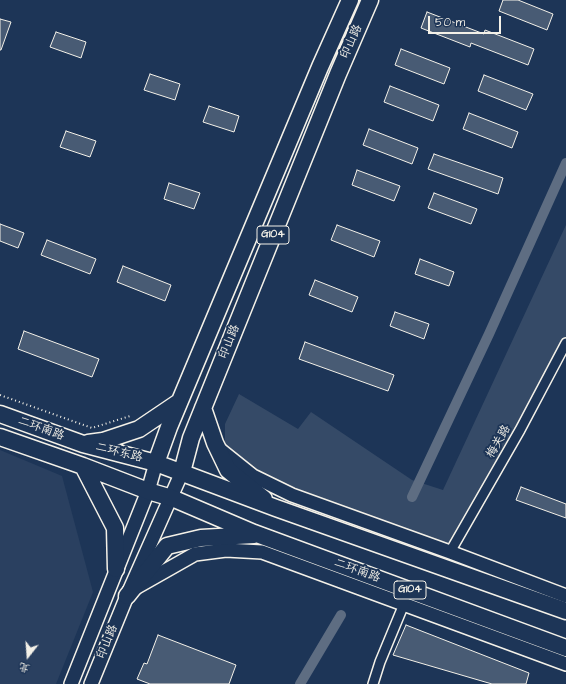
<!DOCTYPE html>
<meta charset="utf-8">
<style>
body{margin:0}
#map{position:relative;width:566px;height:684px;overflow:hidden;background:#1d3557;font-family:"Architects Daughter","LXGW WenKai TC",sans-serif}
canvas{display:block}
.north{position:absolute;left:8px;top:636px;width:40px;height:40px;-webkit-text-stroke:3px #1d3557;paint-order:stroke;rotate:197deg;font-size:11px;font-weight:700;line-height:16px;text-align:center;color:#f4f1e8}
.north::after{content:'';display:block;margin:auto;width:14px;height:18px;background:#f4f1e8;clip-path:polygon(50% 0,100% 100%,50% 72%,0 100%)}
.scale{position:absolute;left:428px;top:16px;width:73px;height:18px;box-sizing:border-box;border:2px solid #f4f1e8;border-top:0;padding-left:5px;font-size:12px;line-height:14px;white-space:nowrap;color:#f4f1e8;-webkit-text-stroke:3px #1d3557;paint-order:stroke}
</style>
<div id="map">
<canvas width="566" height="684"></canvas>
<div class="north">北</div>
<div class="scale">50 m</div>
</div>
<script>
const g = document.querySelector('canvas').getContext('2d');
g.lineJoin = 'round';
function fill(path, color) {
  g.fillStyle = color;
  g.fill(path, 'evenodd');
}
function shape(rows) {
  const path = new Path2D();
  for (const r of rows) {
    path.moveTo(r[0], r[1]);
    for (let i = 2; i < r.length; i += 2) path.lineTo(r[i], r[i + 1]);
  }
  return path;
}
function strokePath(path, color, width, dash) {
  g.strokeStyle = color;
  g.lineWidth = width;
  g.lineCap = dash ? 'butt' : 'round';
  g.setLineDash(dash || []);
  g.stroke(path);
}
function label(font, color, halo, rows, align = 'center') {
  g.font = font + ' "Architects Daughter","LXGW WenKai TC",sans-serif';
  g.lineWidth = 4;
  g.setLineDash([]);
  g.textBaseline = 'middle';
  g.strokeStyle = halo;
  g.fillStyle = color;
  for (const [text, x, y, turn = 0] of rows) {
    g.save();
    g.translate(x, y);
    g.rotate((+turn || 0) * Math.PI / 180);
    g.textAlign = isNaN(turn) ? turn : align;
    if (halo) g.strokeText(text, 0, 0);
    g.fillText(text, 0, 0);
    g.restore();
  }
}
fill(shape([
 [0,450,62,476,93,592,56,684,0,684]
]), '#2a4060');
fill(shape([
 [566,225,566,343,450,552,292,495,225,453,225,424,239,394,298,429,311,412,412,480,443,490]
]), '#354a67');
strokePath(shape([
 [412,497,489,334,566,163],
 [300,684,341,615]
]), '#5e6d82', 10);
const building = shape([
 [503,0,518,0,553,14,547,30,499,11,503,0],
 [427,12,484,34,485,30,534,49,528,65,471,43,470,47,421,28,427,12],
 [0,19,11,22,1,50,0,50,0,19],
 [56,32,86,42,81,58,50,47,56,32],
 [401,49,450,68,444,84,395,65,401,49],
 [150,74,180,84,175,100,144,90,150,74],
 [484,75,533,94,526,110,478,91,484,75],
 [390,86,439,105,433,121,384,102,390,86],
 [209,106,239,116,234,132,203,122,209,106],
 [469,113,518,132,512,148,463,129,469,113],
 [369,129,418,148,412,164,363,145,369,129],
 [66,131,96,141,90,157,60,147,66,131],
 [434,154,503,178,498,194,428,169,434,154],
 [357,170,400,186,394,201,352,185,357,170],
 [169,183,200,193,194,209,164,199,169,183],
 [434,193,477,209,471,224,428,208,434,193],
 [0,224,24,233,18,248,0,241,0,224],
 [337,225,380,241,374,257,331,240,337,225],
 [47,240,96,259,90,274,41,255,47,240],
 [420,259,454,272,449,286,415,274,420,259],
 [123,266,171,285,165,301,117,282,123,266],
 [315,280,358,297,352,312,309,295,315,280],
 [395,312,429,324,424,339,390,326,395,312],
 [24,331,99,359,92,377,18,349,24,331],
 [305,342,394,375,388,391,299,359,305,342],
 [521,487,566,504,566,518,516,500,521,487],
 [406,625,529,673,526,684,492,684,393,655,406,625],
 [158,635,236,665,229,684,150,684,137,679,144,663,147,664,158,635]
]);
fill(building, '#485b74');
strokePath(building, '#f4f1e8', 1);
const street = shape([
 [450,552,520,430,566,343],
 [373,684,380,662,404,604]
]);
const secondary = shape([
 [218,448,253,476,292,495,450,552,566,596],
 [135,588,195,554,226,550,262,552,566,664],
 [71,684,148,491,156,463],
 [91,684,127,596,182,472]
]);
const highway = shape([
 [203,408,215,443,228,470,264,499],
 [0,414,83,444,156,463,276,508,566,611],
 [0,437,83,466,148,491,172,498,254,533,566,648],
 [88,443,103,441,139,429,179,402],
 [156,463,169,427,320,67,350,0],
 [83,466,115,528,116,569],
 [182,472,191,438,338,74,370,0],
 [127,596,167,546,201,538,254,535]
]);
strokePath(street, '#f4f1e8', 12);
strokePath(secondary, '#f4f1e8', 16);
strokePath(highway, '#f4f1e8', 19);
strokePath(shape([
 [0,395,92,428,130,416,131,418]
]), '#f4f1e8', 2, [1, 3]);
strokePath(street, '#1d3557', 9);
strokePath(secondary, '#1d3557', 13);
strokePath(highway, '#1d3557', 16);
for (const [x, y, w] of [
 [273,235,32],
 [410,590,32]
]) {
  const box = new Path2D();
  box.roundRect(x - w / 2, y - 9, w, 18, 3);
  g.fillStyle = '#1d3557';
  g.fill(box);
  strokePath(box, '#f4f1e8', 1);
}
label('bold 11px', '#f4f1e8', null, [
 ["G104",273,235],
 ["G104",410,590]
]);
label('12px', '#f4f1e8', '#1d3557', [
 ["印山路",352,42,-66],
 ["印山路",230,342,-68],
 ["二环南路",41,429,20],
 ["梅关路",499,442,-60],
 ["二环东路",119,453,14],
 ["二环南路",357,571,20],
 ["印山路",108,642,-68]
]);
</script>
